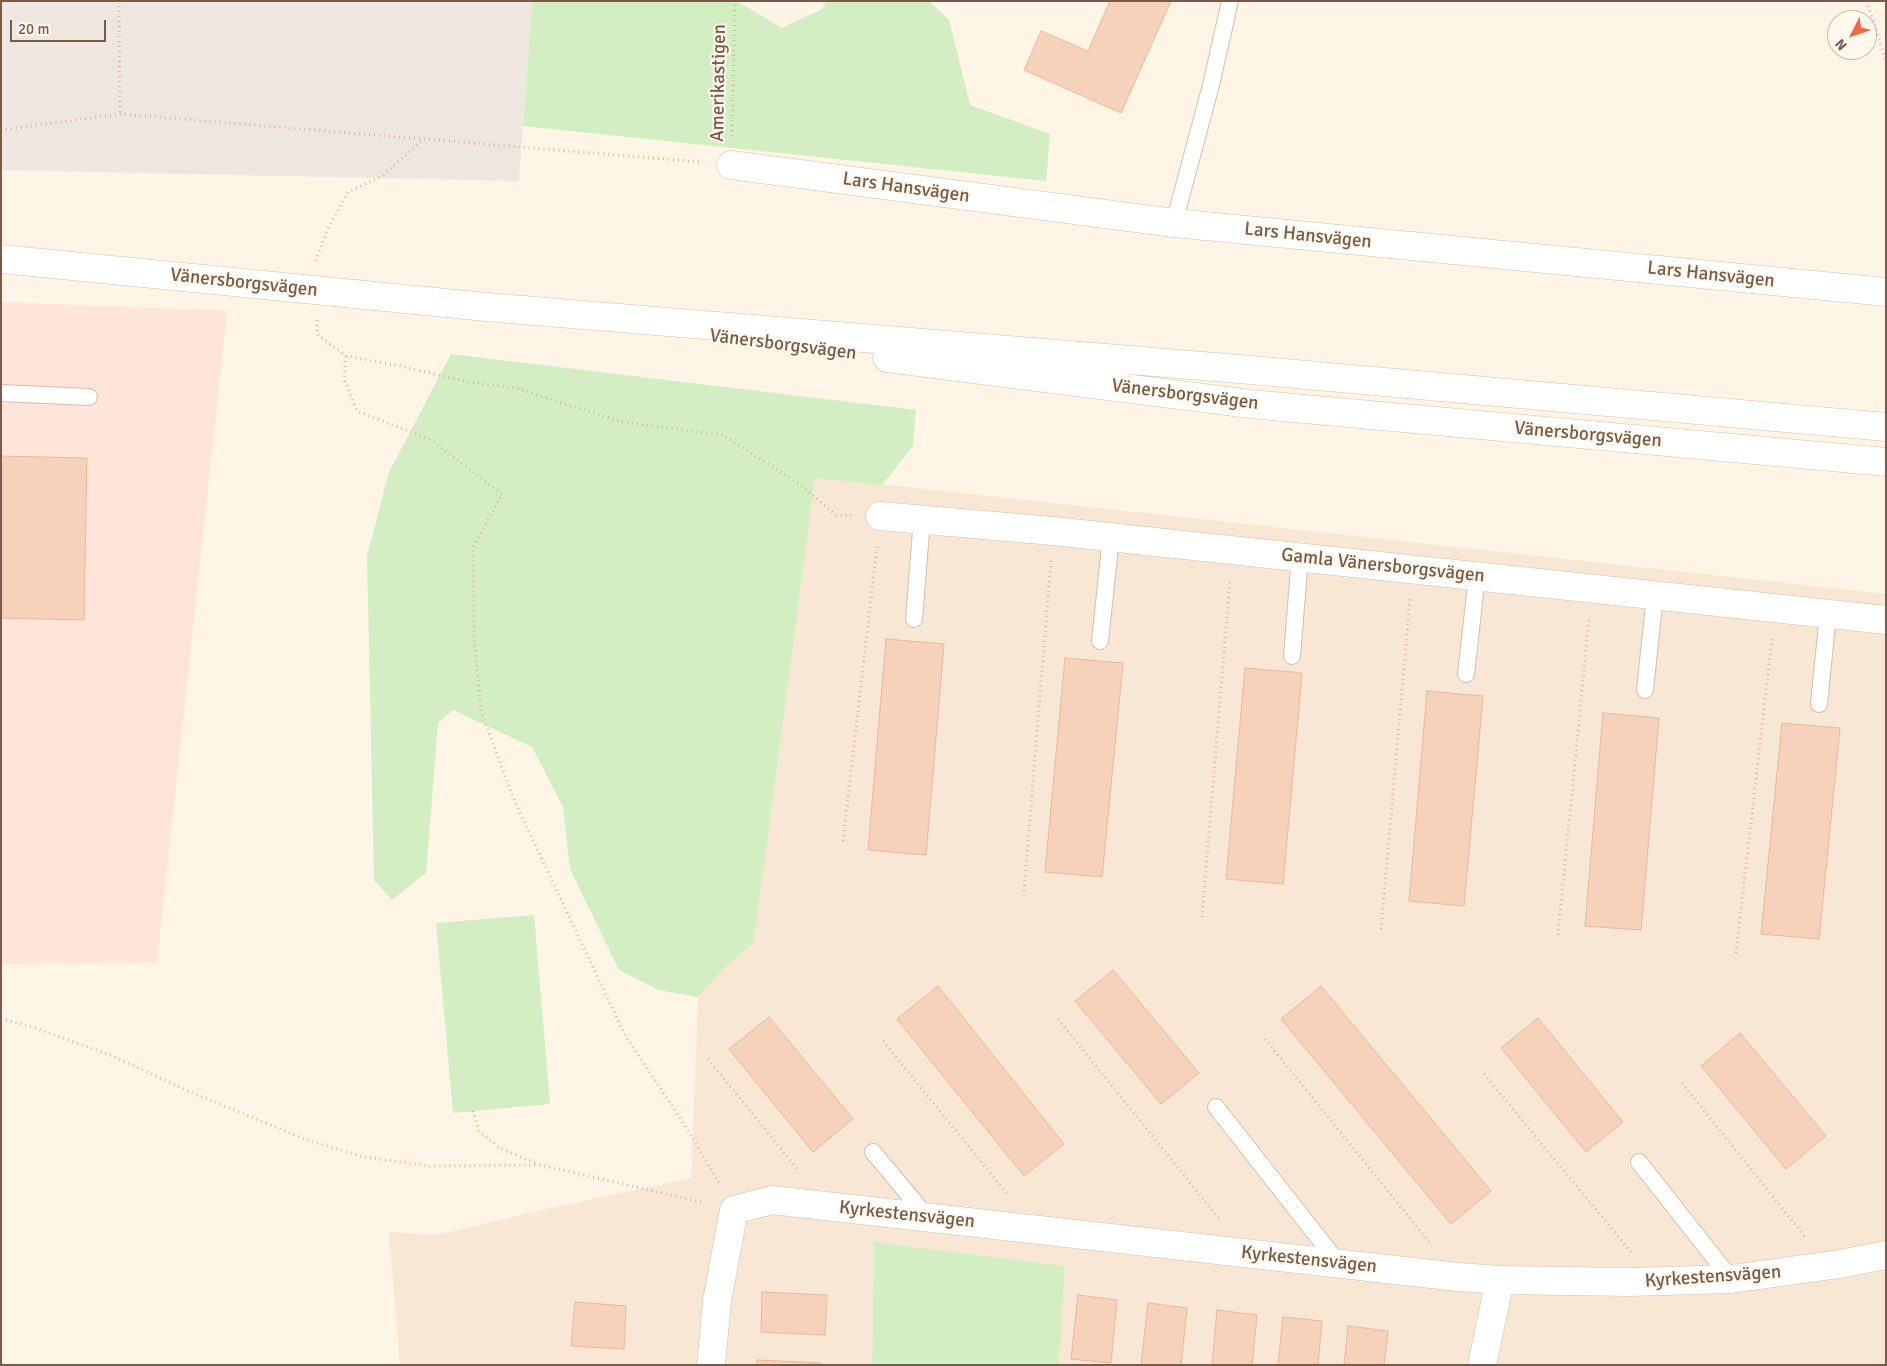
<!DOCTYPE html>
<meta charset="utf-8">
<style>
body{margin:0}
#map{position:relative;width:1887px;height:1366px;overflow:hidden;background:#fef5e6;font-family:Signika,sans-serif}
canvas{display:block}
.frame{position:absolute;inset:0;border:2px solid #7a5a48;pointer-events:none}
.north{position:absolute;left:1827px;top:10px;width:50px;height:50px;box-sizing:border-box;background:#fff8ee;border:1px solid #cab9ac;border-radius:50%;rotate:229deg;font-size:14px;font-weight:700;line-height:20px;text-align:center;color:#7a5a48}
.north::after{content:'';display:block;margin:auto;width:18px;height:22px;background:#f26841;clip-path:polygon(50% 0,100% 100%,50% 72%,0 100%)}
.scale{position:absolute;left:10px;top:20px;width:96px;height:22px;box-sizing:border-box;border:2px solid #7a5a48;border-top:0;padding-left:6px;font-size:15px;line-height:18px;white-space:nowrap;color:#7a5a48;-webkit-text-stroke:4px #fff8ee;paint-order:stroke}
</style>
<div id="map">
<canvas width="1887" height="1366"></canvas>
<div class="frame"></div>
<div class="north">N</div>
<div class="scale">20 m</div>
</div>
<script>
const g = document.querySelector('canvas').getContext('2d');
g.lineJoin = 'round';
function fill(path, color) {
  g.fillStyle = color;
  g.fill(path, 'evenodd');
}
function shape(rows) {
  const path = new Path2D();
  for (const r of rows) {
    path.moveTo(r[0], r[1]);
    for (let i = 2; i < r.length; i += 2) path.lineTo(r[i], r[i + 1]);
  }
  return path;
}
function strokePath(path, color, width, dash) {
  g.strokeStyle = color;
  g.lineWidth = width;
  g.lineCap = dash ? 'butt' : 'round';
  g.setLineDash(dash || []);
  g.stroke(path);
}
function label(font, color, halo, rows, align = 'center') {
  g.font = font + ' Signika,sans-serif';
  g.lineWidth = 4;
  g.setLineDash([]);
  g.textBaseline = 'middle';
  g.strokeStyle = halo;
  g.fillStyle = color;
  for (const [text, x, y, turn = 0] of rows) {
    g.save();
    g.translate(x, y);
    g.rotate((+turn || 0) * Math.PI / 180);
    g.textAlign = isNaN(turn) ? turn : align;
    if (halo) g.strokeText(text, 0, 0);
    g.fillText(text, 0, 0);
    g.restore();
  }
}
fill(shape([
 [815,477,1886,594,1886,1365,1059,1365,1065,1266,874,1242,872,1365,400,1365,389,1232,436,1235,556,1207,691,1178,698,997,722,970,754,942]
]), '#f7e7d4');
fill(shape([
 [1,302,227,311,157,963,1,964]
]), '#ffe4d9');
fill(shape([
 [1,1,532,1,519,181,1,170]
]), '#eee7e0');
fill(shape([
 [532,1,737,1,782,28,822,9,826,1,929,1,949,20,970,105,1050,134,1046,181,523,126],
 [451,354,916,410,913,446,882,485,815,478,754,942,722,970,698,997,659,990,619,970,570,869,563,807,532,747,453,710,438,723,426,873,392,900,374,880,367,556,389,472],
 [534,915,550,1104,453,1113,436,923],
 [874,1242,1065,1266,1059,1365,872,1365]
]), '#d4eec3');
const building = shape([
 [1110,1,1171,1,1121,113,1024,70,1041,31,1088,51,1110,1],
 [1,456,87,458,84,620,1,618,1,456],
 [886,639,944,644,926,855,868,850,886,639],
 [1065,658,1123,663,1102,877,1045,872,1065,658],
 [1245,668,1302,673,1283,884,1226,879,1245,668],
 [1427,691,1483,696,1464,906,1409,901,1427,691],
 [1603,713,1659,718,1641,930,1585,926,1603,713],
 [1782,723,1840,728,1819,939,1761,934,1782,723],
 [1113,970,1199,1073,1161,1104,1075,1001,1113,970],
 [938,986,1064,1144,1024,1176,897,1019,938,986],
 [1321,986,1491,1191,1451,1224,1281,1019,1321,986],
 [769,1017,853,1119,813,1152,729,1049,769,1017],
 [1538,1018,1623,1122,1586,1152,1501,1048,1538,1018],
 [1740,1033,1826,1136,1786,1169,1701,1066,1740,1033],
 [762,1292,827,1295,825,1335,761,1332,762,1292],
 [1078,1295,1117,1300,1111,1363,1071,1359,1078,1295],
 [575,1302,626,1306,624,1349,571,1346,575,1302],
 [1148,1303,1187,1308,1181,1365,1141,1365,1148,1303],
 [1217,1310,1257,1315,1252,1365,1212,1365,1217,1310],
 [1283,1317,1322,1321,1318,1365,1278,1365,1283,1317],
 [1348,1326,1388,1331,1384,1365,1344,1365,1348,1326],
 [757,1360,821,1363,821,1365,757,1365,757,1360]
]);
fill(building, '#f6d2bb');
strokePath(building, '#eab89a', 1);
const service = shape([
 [1174,223,1211,85,1230,1],
 [1,393,89,397],
 [914,619,922,519],
 [1100,641,1111,537],
 [1292,656,1300,557],
 [1466,674,1477,576],
 [1645,690,1655,595],
 [1819,704,1828,614],
 [1216,1107,1339,1264],
 [873,1152,928,1218],
 [1639,1162,1731,1279]
]);
const minor = shape([
 [731,165,1174,223,1886,292],
 [880,516,1053,531,1886,620],
 [711,1365,717,1301,734,1210,772,1200,1458,1277,1500,1280,1630,1282,1731,1279,1840,1264,1886,1255],
 [1482,1365,1500,1280]
]);
const secondary = shape([
 [1,259,486,307,1251,370,1886,427],
 [887,358,1250,404,1886,462]
]);
strokePath(service, '#d4bead', 18);
strokePath(minor, '#d4bead', 29);
strokePath(secondary, '#d7beaa', 29);
strokePath(shape([
 [119,1,120,114],
 [1867,1,1886,62],
 [1,130,120,114,702,162],
 [732,136,735,1],
 [316,261,327,230,348,192,382,176,424,139],
 [317,320,317,334,346,356,400,366,468,382,516,388,622,422,723,435,801,485,836,515,852,515],
 [346,356,344,379,357,411,431,440,502,494,473,548,474,638,481,712,515,802,625,1035,684,1124,719,1183],
 [843,841,877,546],
 [1024,891,1051,561],
 [1202,917,1230,580],
 [1381,929,1410,599],
 [1558,935,1589,619],
 [1736,953,1772,639],
 [1,1019,33,1027,115,1057,188,1091,307,1140,364,1157,429,1166,541,1165,705,1203],
 [1058,1019,1220,1220],
 [1265,1039,1430,1243],
 [883,1041,1009,1196],
 [708,1059,799,1171],
 [1484,1074,1631,1252],
 [1682,1083,1805,1237],
 [473,1111,479,1131,500,1148,538,1164]
]), '#dcb59e', 3, [1, 4]);
strokePath(service, '#fff', 16);
strokePath(minor, '#fff', 28);
strokePath(secondary, '#fff', 28);
label('19px', '#7a5a48', '#fff8ee', [
 ["Amerikastigen",719,83,-89],
 ["Lars Hansvägen",906,188,8],
 ["Lars Hansvägen",1308,236,6],
 ["Lars Hansvägen",1711,275,6],
 ["Vänersborgsvägen",244,283,6],
 ["Vänersborgsvägen",783,345,7],
 ["Vänersborgsvägen",1185,395,7],
 ["Vänersborgsvägen",1588,435,5],
 ["Gamla Vänersborgsvägen",1383,566,6],
 ["Kyrkestensvägen",907,1215,6],
 ["Kyrkestensvägen",1309,1260,6],
 ["Kyrkestensvägen",1713,1277,-4]
]);
</script>
